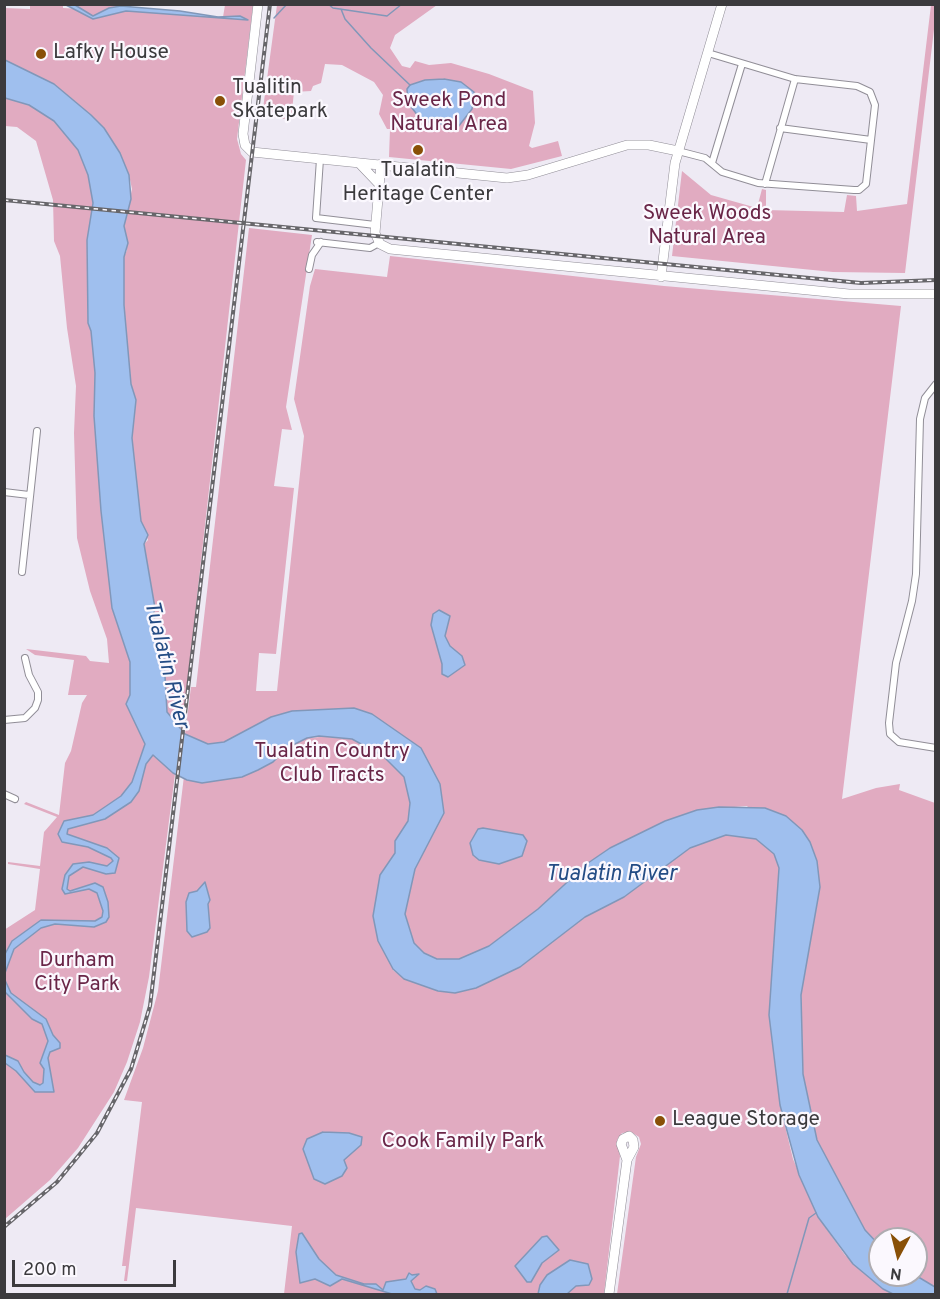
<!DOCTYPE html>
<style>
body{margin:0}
#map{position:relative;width:940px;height:1299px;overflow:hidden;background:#eeeaf4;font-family:Overpass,sans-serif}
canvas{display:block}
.frame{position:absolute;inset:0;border:6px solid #3b3a3d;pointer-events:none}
.north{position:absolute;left:868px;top:1227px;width:60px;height:60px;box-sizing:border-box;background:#fbf8fe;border:2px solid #aeacb1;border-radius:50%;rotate:187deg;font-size:16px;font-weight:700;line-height:24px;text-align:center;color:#3b3a3d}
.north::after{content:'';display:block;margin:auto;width:21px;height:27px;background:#895007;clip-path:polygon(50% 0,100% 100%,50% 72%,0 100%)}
.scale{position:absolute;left:12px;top:1260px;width:164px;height:27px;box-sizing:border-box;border:3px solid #3b3a3d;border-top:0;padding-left:8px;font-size:18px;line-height:21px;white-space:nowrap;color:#3b3a3d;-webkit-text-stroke:4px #fbf8fe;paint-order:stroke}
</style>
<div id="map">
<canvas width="940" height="1299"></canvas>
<div class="frame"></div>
<div class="north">N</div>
<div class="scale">200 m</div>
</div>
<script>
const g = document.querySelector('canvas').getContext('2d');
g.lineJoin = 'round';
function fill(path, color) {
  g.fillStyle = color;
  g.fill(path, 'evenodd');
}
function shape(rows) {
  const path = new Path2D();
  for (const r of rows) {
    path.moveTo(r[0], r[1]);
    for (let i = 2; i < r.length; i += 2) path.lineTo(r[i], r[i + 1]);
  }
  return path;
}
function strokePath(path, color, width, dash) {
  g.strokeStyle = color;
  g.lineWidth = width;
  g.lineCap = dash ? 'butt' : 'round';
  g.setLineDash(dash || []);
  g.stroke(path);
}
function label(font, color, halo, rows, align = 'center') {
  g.font = font + ' Overpass,sans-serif';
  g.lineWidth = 4.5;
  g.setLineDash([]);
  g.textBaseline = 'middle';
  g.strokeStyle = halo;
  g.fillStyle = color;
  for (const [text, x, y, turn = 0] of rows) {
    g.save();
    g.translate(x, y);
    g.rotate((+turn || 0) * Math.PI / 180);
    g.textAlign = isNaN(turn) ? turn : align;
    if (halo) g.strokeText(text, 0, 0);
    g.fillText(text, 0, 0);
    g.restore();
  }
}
fill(shape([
 [30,4,63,5,63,8,81,9,75,5,131,4,131,8,109,8,223,17,225,5,253,5,237,139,241,154,246,160,182,730,167,712,165,702,164,658,158,625,153,616,155,608,144,544,148,540,141,521,132,438,136,400,131,384,124,305,124,257,127,250,124,226,132,189,129,175,120,153,104,128,91,115,54,84,5,60,4,8,30,9],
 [277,5,437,5,395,35,390,48,402,66,410,68,415,61,429,65,451,63,489,74,533,91,535,123,529,146,532,148,558,141,562,156,511,169,389,157,390,129,387,129,379,114,383,95,374,82,342,65,325,64,321,83,313,86,311,91,294,92,291,120,262,116],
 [931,5,935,5,935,21,905,273,833,272,672,256,682,171,711,195,757,208,762,189,766,190,766,210,844,212,847,195,856,196,857,211,907,204],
 [5,98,29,105,54,121,78,150,88,175,93,203,87,240,88,323,91,331,95,373,94,416,112,608,130,661,130,695,126,704,145,741,144,747,175,774,149,977,140,1022,127,1062,114,1092,78,1148,50,1180,5,1219,4,930,35,910,40,869,8,864,8,862,40,866,44,832,57,817,24,804,26,802,59,815,65,763,71,751,82,703,87,695,68,695,74,660,35,655,26,649,86,656,90,661,109,663,107,639,90,591,77,538,74,433,76,386,67,328,60,256,54,241,53,200,36,141,17,127,5,126],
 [249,228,312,235,286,407,292,430,282,429,274,486,294,488,276,654,259,653,256,691,277,691,304,436,294,399,310,286,315,269,387,277,390,256,664,286,901,306,842,799,876,788,900,784,899,790,935,803,935,1287,915,1275,916,1239,880,1239,880,1246,865,1230,817,1140,803,1074,801,995,820,887,747,806,697,810,665,821,610,848,588,863,538,909,489,946,459,959,437,959,393,970,404,979,438,991,455,993,476,988,520,967,585,917,624,897,690,848,726,835,756,839,775,855,779,868,769,1015,780,1105,793,1159,818,1217,845,1255,883,1289,893,1294,617,1294,636,1157,641,1144,639,1137,631,1132,622,1133,617,1140,620,1156,604,1294,284,1294,292,1226,136,1208,127,1281,124,1281,126,1266,122,1266,142,1102,124,1100,143,1048,158,991,184,776,242,777,273,762,287,748,307,738,333,736,352,739,383,756,404,777,410,797,412,784,384,755,352,738,271,717,224,742,208,744,185,734,191,687,196,687]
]), '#e1abc1');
const water = shape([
 [66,5,75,5,93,16,109,8,121,6,180,11,218,17,240,16,248,20,126,11,93,19,66,5],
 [5,60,54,84,91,115,104,128,120,153,129,175,131,199,124,226,128,243,124,257,124,305,131,384,136,400,132,438,141,521,148,535,144,544,155,608,153,616,158,625,164,658,167,712,185,734,208,744,224,742,271,717,292,711,354,708,372,714,421,748,440,784,444,813,415,869,405,914,414,943,424,953,437,959,459,959,489,946,538,909,588,863,610,848,665,821,697,810,719,807,765,808,786,816,802,830,810,842,817,861,820,887,801,995,803,1074,817,1140,865,1230,880,1246,880,1275,915,1275,935,1287,935,1294,893,1294,883,1289,853,1264,818,1217,799,1175,780,1105,769,1015,779,868,774,854,756,839,726,835,690,848,624,897,585,917,520,967,476,988,455,993,438,991,404,979,393,969,378,941,373,916,380,875,395,853,395,841,408,821,410,803,404,777,383,756,352,739,319,736,307,738,287,748,273,762,258,770,242,777,202,783,187,780,173,773,153,755,146,764,139,791,131,802,105,819,68,829,67,834,107,848,119,858,115,873,106,874,83,867,69,876,67,889,70,891,95,883,103,887,108,902,109,917,106,922,94,927,55,924,41,928,14,949,5,973,5,954,12,941,41,920,95,921,102,917,103,911,97,893,89,889,65,894,62,889,65,875,73,864,89,862,107,866,113,861,111,858,88,847,62,842,58,834,64,821,93,815,121,796,132,782,145,744,126,704,130,695,130,662,112,608,101,511,94,416,95,373,91,331,88,323,87,240,93,203,88,175,78,150,54,121,29,105,5,98,5,60],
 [444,79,461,82,474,92,472,109,458,127,429,122,419,117,408,103,407,89,410,85,425,80,444,79],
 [439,610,450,616,445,636,450,646,462,656,465,665,448,677,442,674,442,664,431,625,433,614,439,610],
 [483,828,523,835,527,841,522,856,499,864,479,860,473,855,470,843,478,829,483,828],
 [205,882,210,900,208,904,210,928,207,932,192,937,187,931,186,902,189,893,197,891,205,882],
 [4,978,11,993,46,1019,53,1035,60,1043,60,1048,50,1052,48,1058,54,1092,35,1092,16,1071,5,1063,5,1055,18,1061,24,1072,33,1082,40,1085,43,1083,44,1069,40,1063,48,1041,42,1024,32,1019,5,992,4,978],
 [323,1132,349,1133,362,1137,361,1145,344,1160,347,1168,342,1176,325,1184,314,1179,303,1149,307,1139,323,1132],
 [302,1233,319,1259,336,1275,364,1284,376,1284,383,1290,386,1282,406,1279,409,1273,412,1275,419,1274,411,1281,415,1289,420,1290,426,1286,435,1289,437,1294,392,1294,342,1279,330,1286,315,1279,300,1283,296,1252,299,1234,302,1233],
 [547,1236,559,1250,542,1263,531,1282,527,1282,515,1266,542,1237,547,1236],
 [570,1260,588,1264,592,1279,589,1285,576,1286,567,1294,538,1294,540,1285,547,1275,570,1260]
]);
fill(water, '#9fbfee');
strokePath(water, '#8197b9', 1.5);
strokePath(shape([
 [328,4,333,8,387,16,402,4],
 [341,9,345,19,371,48,410,85],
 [274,18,287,4],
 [787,1294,809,1218,816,1213]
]), '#8197b9', 1.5);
const street = shape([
 [780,128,871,140],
 [678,151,705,158,722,172,758,183,854,190,859,190,866,184,875,105,870,92,857,86,795,79,708,53],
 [320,159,316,218,375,225],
 [712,163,742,64],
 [765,184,795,79],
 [317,242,370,248,379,243],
 [309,269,312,255,321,242],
 [936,384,925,398,920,419,916,574,912,601,896,663,889,723,890,734,899,742,936,748],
 [4,492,29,495],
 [22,572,37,431],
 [4,720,25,718,35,708,38,700,38,692,29,675,25,658],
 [4,794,15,799]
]);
const secondary = shape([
 [258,4,243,134,245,145,252,152,507,178,528,175,627,145,649,145,678,151],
 [359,163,379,184],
 [381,164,375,233,380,244,390,249,849,294,936,294],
 [661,277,675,163,722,4],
 [609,1294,627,1160,634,1147,633,1140,629,1136,623,1139,621,1144,627,1160]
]);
strokePath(street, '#918e97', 8);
strokePath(secondary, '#918e97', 10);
strokePath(street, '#fff', 6);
strokePath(secondary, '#fff', 9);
const rail = shape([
 [4,200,861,283,936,280],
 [4,1227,57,1182,97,1133,131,1069,150,1006,270,4]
]);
strokePath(rail, '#67666a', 4);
strokePath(rail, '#fbf8fe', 1.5, [4.5]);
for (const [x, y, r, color] of [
 [41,54,6,"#895007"],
 [220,101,6,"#895007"],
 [418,150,6,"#895007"],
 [660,1121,6,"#895007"]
]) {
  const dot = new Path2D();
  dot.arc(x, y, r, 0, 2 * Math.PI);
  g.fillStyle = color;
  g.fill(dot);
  strokePath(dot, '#fbf8fe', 2);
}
label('21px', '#3b3a3d', '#fbf8fe', [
 ["Lafky House",53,54],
 ["Tualitin",232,89],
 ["Skatepark",232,113],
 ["Tualatin",418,172,"center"],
 ["Heritage Center",418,196,"center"],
 ["League Storage",672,1121]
], 'left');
label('21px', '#692547', '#fbf8fe', [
 ["Sweek Pond",449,102],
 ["Natural Area",449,126],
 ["Sweek Woods",707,215],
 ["Natural Area",707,239],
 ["Tualatin Country",332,753],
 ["Club Tracts",332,777],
 ["Durham",77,962],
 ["City Park",77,986],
 ["Cook Family Park",463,1143]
]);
label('italic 22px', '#244c85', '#fbf8fe', [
 ["Tualatin River",165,665,76],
 ["Tualatin River",611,876]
]);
</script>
